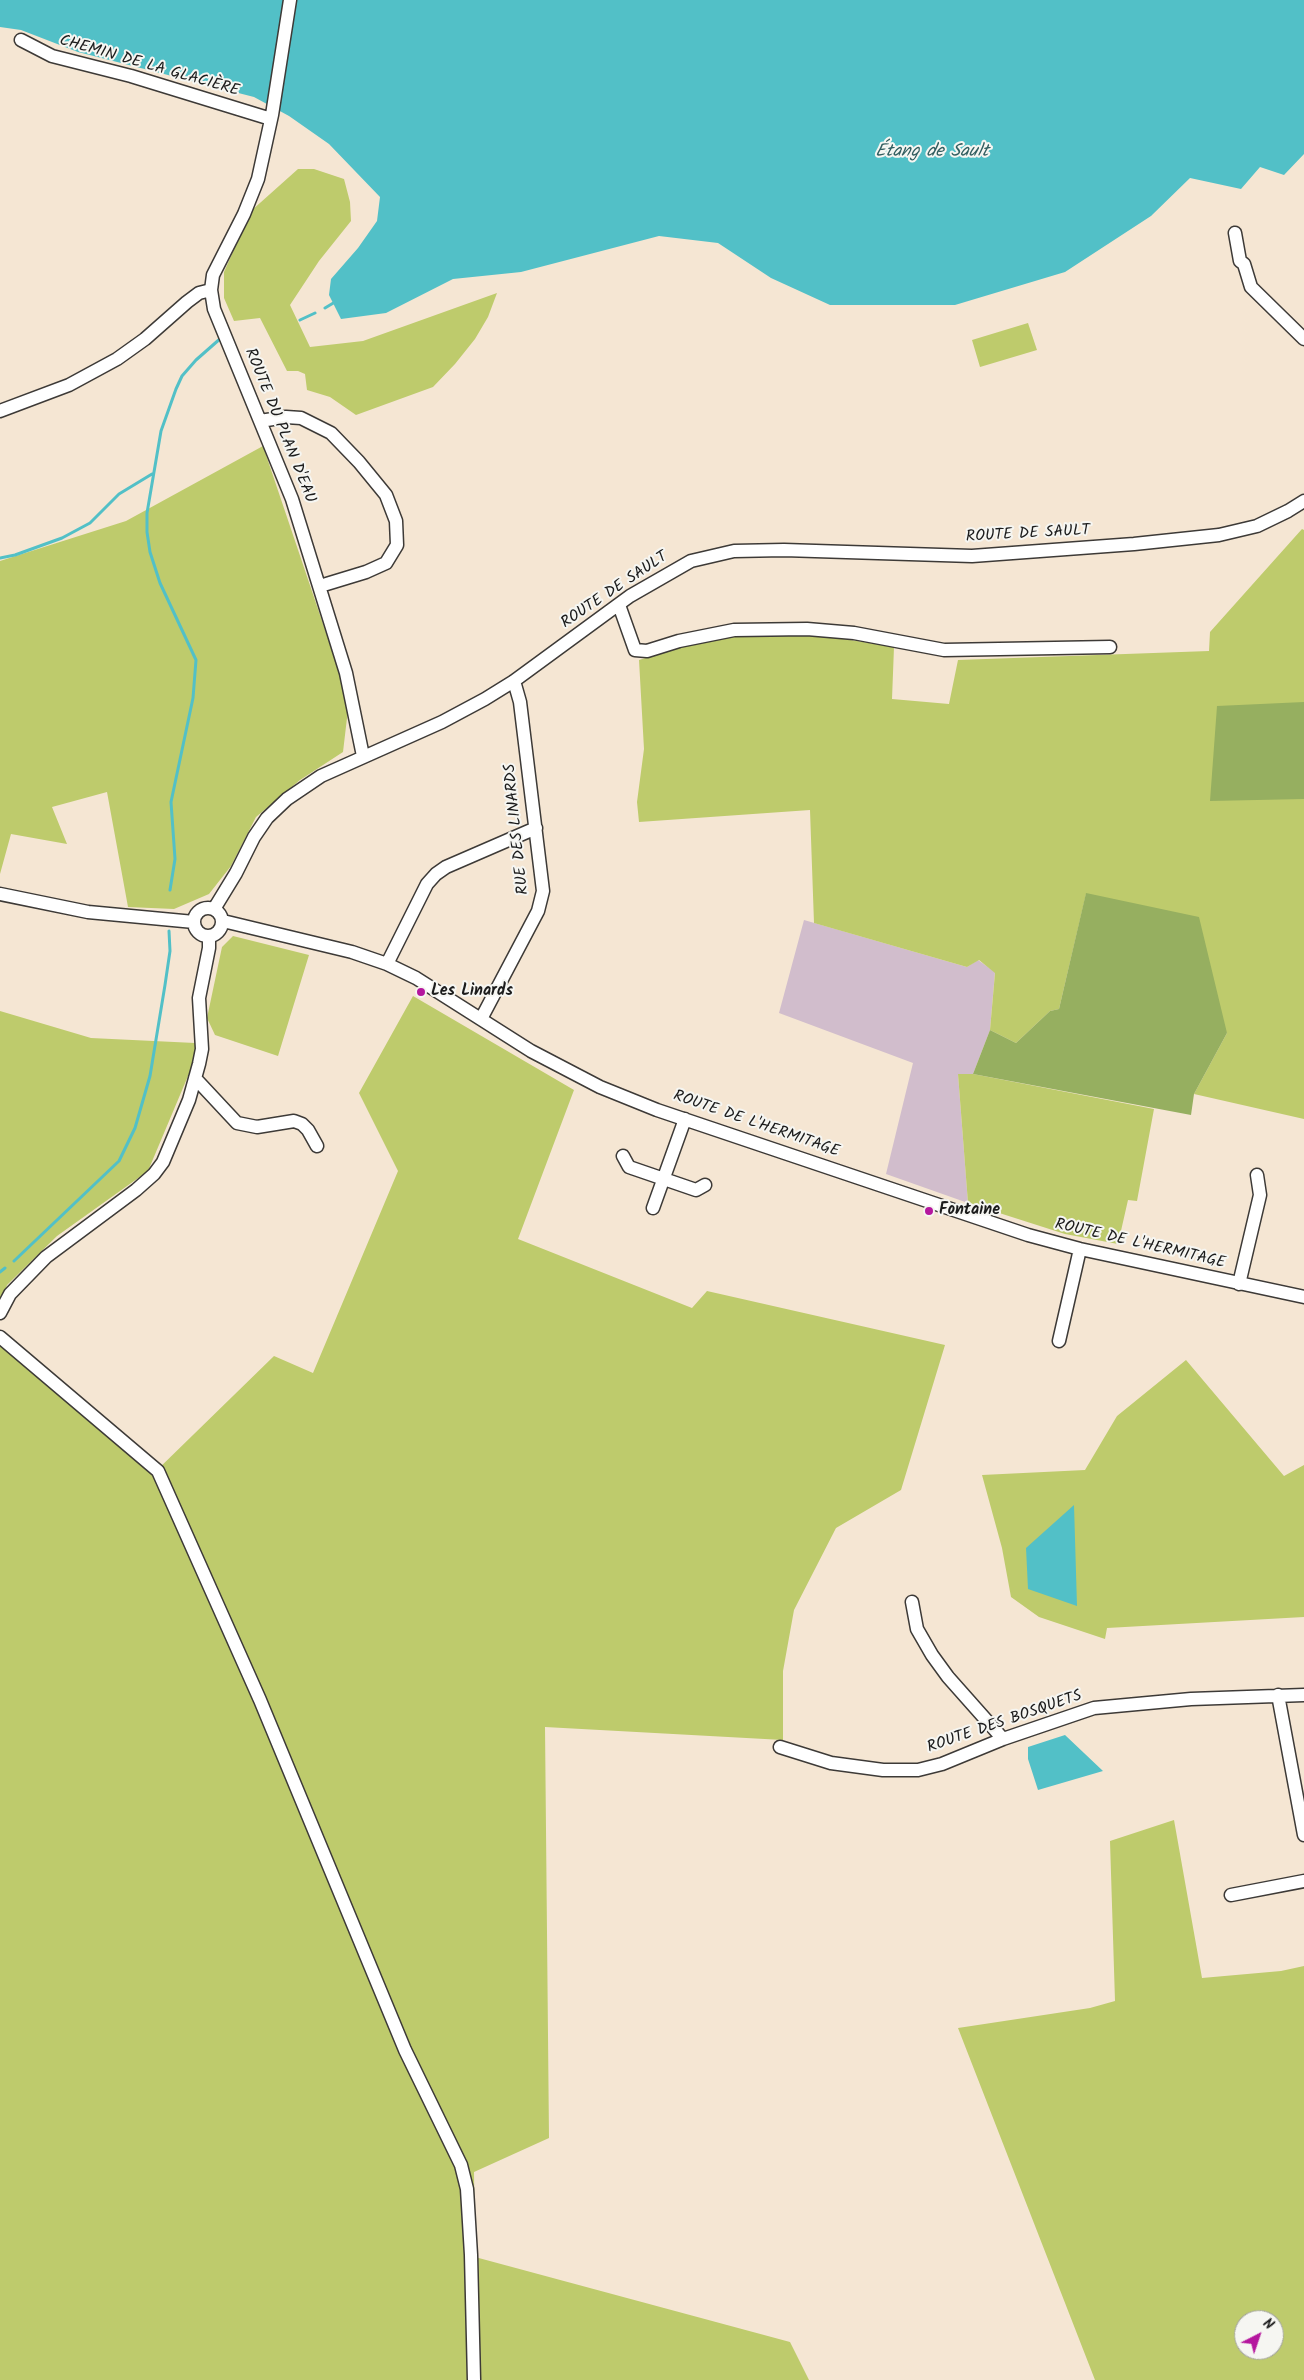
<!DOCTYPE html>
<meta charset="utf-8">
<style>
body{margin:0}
#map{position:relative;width:1304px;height:2380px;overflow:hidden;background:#f5e6d3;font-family:Kalam,sans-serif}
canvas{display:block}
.north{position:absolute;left:1234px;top:2310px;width:50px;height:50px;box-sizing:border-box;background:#f6f6f2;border:1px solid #9f9f9c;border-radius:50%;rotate:41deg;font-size:14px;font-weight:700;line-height:20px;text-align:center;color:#1c1c1c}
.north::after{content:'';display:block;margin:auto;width:18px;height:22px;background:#b5179e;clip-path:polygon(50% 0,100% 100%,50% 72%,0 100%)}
</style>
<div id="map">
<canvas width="1304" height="2380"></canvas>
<div class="north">N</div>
</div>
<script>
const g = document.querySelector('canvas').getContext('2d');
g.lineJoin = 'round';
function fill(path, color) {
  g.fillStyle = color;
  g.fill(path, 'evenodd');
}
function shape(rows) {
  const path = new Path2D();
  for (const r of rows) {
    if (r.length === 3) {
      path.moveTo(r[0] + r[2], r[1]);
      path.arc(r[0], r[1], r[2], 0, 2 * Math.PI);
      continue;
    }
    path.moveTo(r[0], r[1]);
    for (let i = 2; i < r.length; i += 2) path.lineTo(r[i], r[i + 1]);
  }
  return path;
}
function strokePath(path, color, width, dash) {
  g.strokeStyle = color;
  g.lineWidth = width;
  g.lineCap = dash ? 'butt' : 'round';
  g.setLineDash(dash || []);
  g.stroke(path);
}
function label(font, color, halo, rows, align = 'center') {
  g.font = font + ' Kalam,sans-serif';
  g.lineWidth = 4;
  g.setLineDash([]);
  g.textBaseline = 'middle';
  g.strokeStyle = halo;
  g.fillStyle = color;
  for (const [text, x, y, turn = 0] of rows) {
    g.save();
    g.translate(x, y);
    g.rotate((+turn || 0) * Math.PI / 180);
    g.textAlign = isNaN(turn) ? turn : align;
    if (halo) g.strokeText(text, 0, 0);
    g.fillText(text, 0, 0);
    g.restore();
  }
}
fill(shape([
 [804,920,967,967,978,960,995,972,990,1030,973,1074,958,1074,968,1203,886,1174,913,1063,779,1013]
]), '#d1bdcc');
fill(shape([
 [298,169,314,169,344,179,350,202,351,221,319,261,290,305,310,347,363,341,497,293,488,317,475,339,455,364,433,387,356,415,330,397,307,390,305,374,298,371,287,371,260,318,234,321,224,298,224,272,251,211],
 [1028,323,1037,350,980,367,972,340],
 [263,446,349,701,343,752,300,780,256,817,231,866,209,894,174,909,128,907,107,792,52,807,67,844,11,834,0,874,0,561,126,521],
 [1302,529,1304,530,1304,1119,1194,1094,1227,1033,1086,894,1059,1009,1050,1011,1016,1043,990,1030,995,973,979,960,967,967,814,923,810,810,639,822,637,802,644,749,639,660,738,629,813,634,894,647,892,699,949,704,958,660,1209,651,1210,632],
 [233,936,309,955,278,1056,215,1035,207,1018,222,947],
 [413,996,574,1090,518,1239,692,1308,707,1291,945,1345,901,1490,836,1528,794,1610,783,1671,783,1740,545,1727,549,2138,474,2172,475,2257,790,2342,809,2380,0,2380,0,1332,153,1474,274,1356,313,1373,398,1171,359,1093],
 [0,1011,91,1038,195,1043,196,1057,148,1171,57,1236,7,1285,0,1306],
 [958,1074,973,1074,1154,1109,1137,1201,1128,1200,1118,1244,1065,1234,968,1203],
 [1186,1360,1284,1476,1304,1465,1304,1617,1107,1628,1105,1639,1039,1617,1011,1597,1002,1548,982,1475,1085,1470,1117,1416],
 [1174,1820,1202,1978,1281,1971,1304,1966,1304,2380,1095,2380,958,2028,1090,2008,1115,2001,1110,1841],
 [1244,2320,1274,2320,1274,2350,1244,2350]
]), '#becb6c');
fill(shape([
 [1304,702,1304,799,1210,801,1217,706],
 [1086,893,1199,917,1227,1033,1194,1094,1191,1115,973,1074,990,1030,1016,1043,1050,1011,1059,1009]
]), '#96af60');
fill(shape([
 [0,0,1304,0,1304,154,1284,175,1260,167,1241,189,1190,178,1151,216,1065,272,955,305,830,305,771,278,718,243,659,236,521,272,453,279,386,313,341,319,329,295,331,279,358,248,377,221,380,197,329,144,289,116,254,97,78,52,21,30,0,27],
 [1074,1505,1077,1606,1028,1589,1026,1548],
 [1065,1735,1103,1771,1038,1790,1028,1759,1028,1747]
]), '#52c0c7');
strokePath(shape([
 [325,308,335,302],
 [300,320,315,313],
 [0,558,15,555,62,538,90,523,119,494,152,474],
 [170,890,175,859,171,802,193,698,196,660,160,583,150,552,147,532,147,513,161,431,176,389,182,376,196,360,221,338],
 [14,1261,119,1161,135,1128,150,1076,165,985,170,951,169,931],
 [0,1272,5,1268]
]), '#52c0c7', 3);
const minor = shape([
 [290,0,272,115,258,179,244,214,213,275,211,290,214,309,292,499,346,673,363,756],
 [21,40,52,56,131,76,271,119],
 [1235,233,1240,261,1244,264,1251,287,1304,339],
 [0,411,69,385,117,359,145,339,187,302,199,293,211,290],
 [260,421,286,417,301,418,331,433,359,462,386,495,396,521,397,545,386,563,366,572,320,586],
 [619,605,635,650,647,651,679,641,734,630,807,629,854,633,944,650,1110,647],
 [0,894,88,912,194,922],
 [208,922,14],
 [214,909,236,873,254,837,267,818,287,799,321,776,442,722,485,699,514,681,630,596,691,561,734,551,784,550,972,556,1134,544,1219,535,1257,526,1288,511,1304,501],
 [223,921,352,952,387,964,416,978,531,1051,600,1087,657,1110,1028,1235,1080,1249,1304,1297],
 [387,964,427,884,436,874,446,867,536,828],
 [481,1019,538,911,543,891,520,702,514,681],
 [195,1078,237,1123,257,1127,294,1121,302,1124,308,1130,317,1146],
 [623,1156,629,1167,696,1190,705,1185],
 [653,1208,685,1119],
 [1239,1284,1260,1195,1257,1175],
 [0,1313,10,1294,46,1257,136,1190,154,1174,163,1162,189,1100,199,1064,202,1049,199,998,209,948,209,936],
 [0,1337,158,1471,260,1700,405,2050,461,2165,467,2189,471,2255,474,2380],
 [1059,1341,1080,1249],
 [912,1602,917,1629,932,1655,948,1677,1003,1739],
 [1278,1695,1304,1835],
 [780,1747,831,1763,883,1770,918,1770,942,1764,1003,1739,1094,1708,1191,1699,1304,1695],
 [1231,1895,1304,1881]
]);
strokePath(minor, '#3d3a37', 15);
strokePath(minor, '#fff', 12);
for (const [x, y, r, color] of [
 [421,992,5,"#b5179e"],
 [929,1211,5,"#b5179e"]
]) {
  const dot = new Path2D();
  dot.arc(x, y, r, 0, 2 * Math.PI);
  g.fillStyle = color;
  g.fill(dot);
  strokePath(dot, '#f6f6f2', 2);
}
label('16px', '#1c1c1c', '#f6f6f2', [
 ["CHEMIN DE LA GLACIÈRE",149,67,16],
 ["ROUTE DU PLAN D'EAU",279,426,68],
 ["ROUTE DE SAULT",1028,535,-3],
 ["ROUTE DE SAULT",615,591,-34],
 ["RUE DES LINARDS",518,829,-96],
 ["ROUTE DE L'HERMITAGE",756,1125,19],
 ["ROUTE DE L'HERMITAGE",1140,1245,13],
 ["ROUTE DES BOSQUETS",1005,1723,-19]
]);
label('bold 16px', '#1c1c1c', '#f6f6f2', [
 ["Les Linards",431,992],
 ["Fontaine",939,1211]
], 'left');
label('italic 18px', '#325e60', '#f6f6f2', [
 ["Étang de Sault",932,153]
]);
</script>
